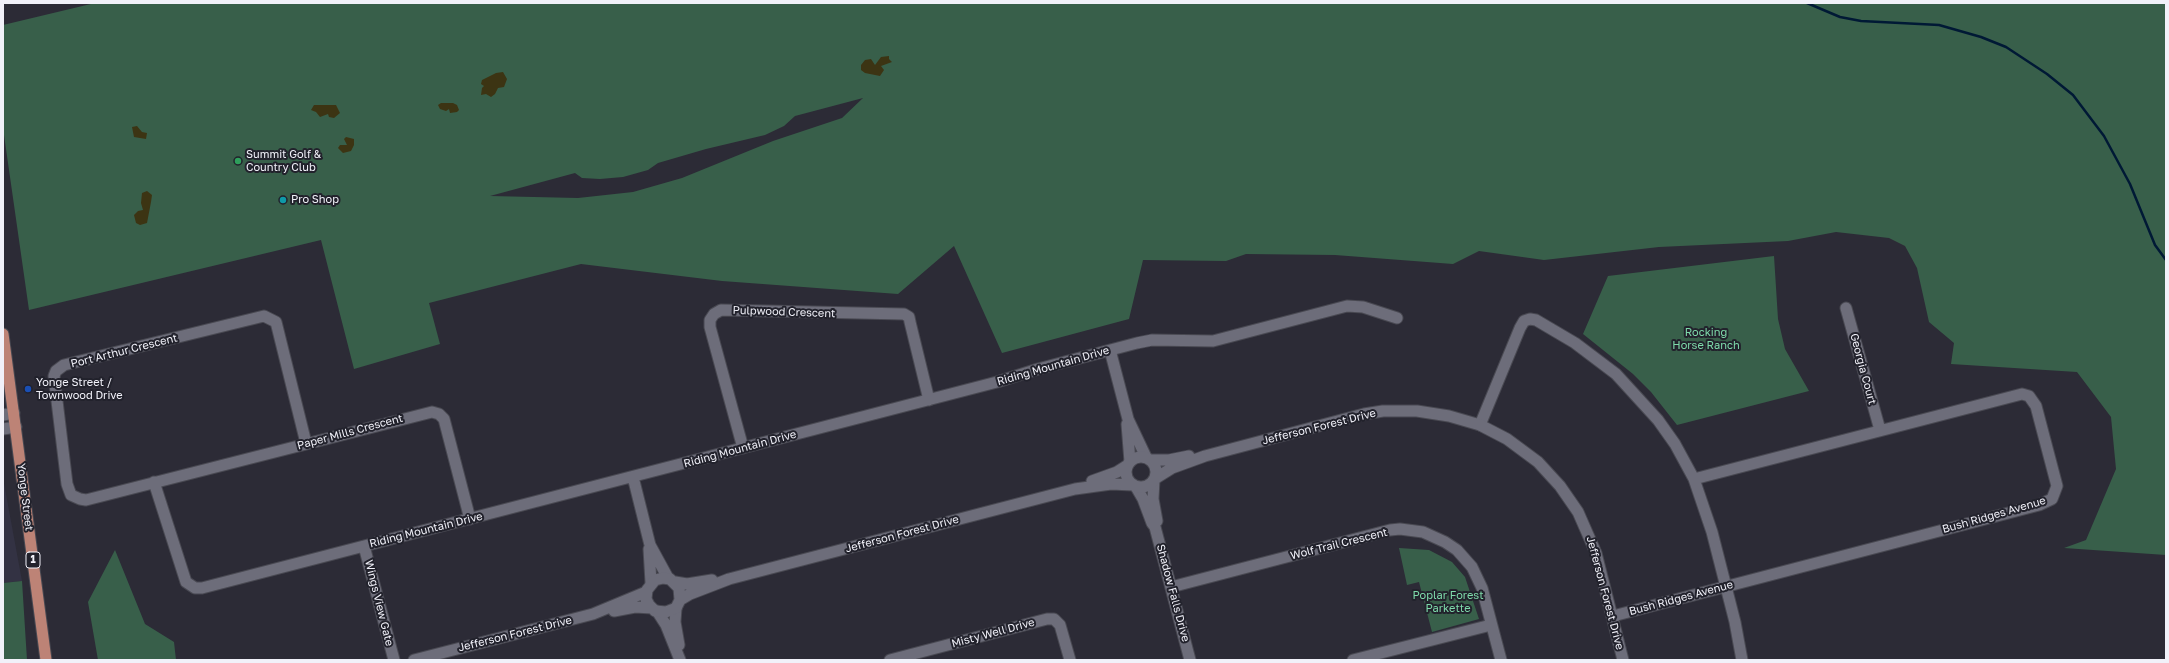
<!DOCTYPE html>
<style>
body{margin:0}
#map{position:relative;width:2169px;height:663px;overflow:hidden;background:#2c2b36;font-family:"Golos Text",sans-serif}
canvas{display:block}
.frame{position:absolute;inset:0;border:4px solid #f1f1f9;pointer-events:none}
</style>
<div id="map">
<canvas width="2169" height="663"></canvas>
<div class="frame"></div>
</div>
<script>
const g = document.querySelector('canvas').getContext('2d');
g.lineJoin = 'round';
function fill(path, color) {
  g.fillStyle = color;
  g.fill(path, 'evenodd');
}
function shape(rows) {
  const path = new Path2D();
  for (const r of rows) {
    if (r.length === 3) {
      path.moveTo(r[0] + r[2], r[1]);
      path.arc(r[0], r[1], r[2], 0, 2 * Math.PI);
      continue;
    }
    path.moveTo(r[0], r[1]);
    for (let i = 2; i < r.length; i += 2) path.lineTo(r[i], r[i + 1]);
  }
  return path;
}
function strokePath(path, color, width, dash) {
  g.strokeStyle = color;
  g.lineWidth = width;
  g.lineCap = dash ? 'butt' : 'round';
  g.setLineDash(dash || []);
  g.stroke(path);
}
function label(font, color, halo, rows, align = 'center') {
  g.font = font + ' "Golos Text",sans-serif';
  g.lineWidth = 4;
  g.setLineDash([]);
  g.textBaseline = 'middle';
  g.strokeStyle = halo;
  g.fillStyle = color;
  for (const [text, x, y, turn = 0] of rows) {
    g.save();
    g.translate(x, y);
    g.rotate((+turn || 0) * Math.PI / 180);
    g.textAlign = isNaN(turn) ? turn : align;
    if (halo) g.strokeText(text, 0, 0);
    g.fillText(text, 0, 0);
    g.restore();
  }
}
fill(shape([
 [3,478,22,581,3,583]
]), '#333243');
fill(shape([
 [95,3,2166,3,2166,555,2064,548,2086,540,2116,469,2111,417,2077,372,1951,364,1954,343,1929,322,1917,268,1905,246,1889,238,1836,232,1788,241,1659,247,1544,260,1479,251,1453,264,1335,255,1246,254,1226,261,1143,260,1129,319,1002,353,954,246,898,294,722,281,581,264,429,303,440,344,354,369,321,240,29,310,3,128,3,25],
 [863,98,842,118,773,141,682,178,633,192,578,198,490,196,575,173,582,178,600,179,623,177,648,170,658,163,706,149,765,135,784,126,795,116],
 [1774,256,1778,319,1785,349,1809,391,1677,425,1651,392,1633,374,1583,334,1608,276],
 [1399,548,1429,550,1452,562,1465,577,1479,619,1432,632,1419,582,1407,585],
 [115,550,145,624,174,642,176,660,98,660,88,602],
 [22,581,27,660,3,660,3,583]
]), '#385f4a');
fill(shape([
 [889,56,889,59,892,62,881,66,884,70,880,76,865,73,861,70,861,65,865,60,871,59,875,65,881,57],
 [503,72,507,79,504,87,498,88,495,94,491,97,486,94,481,95,482,88,484,86,481,84,482,80,496,73],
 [441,103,453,103,457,105,459,110,457,112,450,113,449,109,446,111,440,109,438,105],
 [314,105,336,105,340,113,334,118,329,117,328,114,320,117,316,112,311,110],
 [137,126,142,132,147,133,146,139,134,137,132,127],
 [346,137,354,139,354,145,351,151,343,153,338,148,340,145,347,145,344,139],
 [147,191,152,195,151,202,147,223,140,225,136,223,134,215,138,211,143,210,141,203,142,193]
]), '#3c3413');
strokePath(shape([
 [1807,3,1840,17,1861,21,1939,25,1981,37,2006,47,2047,74,2073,95,2104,136,2130,184,2155,245,2166,260]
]), '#001935', 2.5);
const minor = shape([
 [1846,308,1880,430],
 [1110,350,1128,419,1146,457],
 [3,415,14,413],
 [1127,424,1130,462],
 [1480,425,1520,328,1524,321,1530,319,1536,320,1575,343,1616,374,1658,420,1675,444,1694,479,1712,532,1735,622,1742,660],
 [3,429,16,427],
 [306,443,276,322,264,316,64,365,56,371,54,376,67,484,71,495,80,499,86,500,432,412,439,414,444,419,470,519],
 [743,448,710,327,710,320,714,314,721,310,904,314,909,317,910,322,929,400],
 [633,477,650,545,668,578],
 [1154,480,1153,499,1157,521],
 [154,482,186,582,195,588,202,588,997,382,1038,369,1137,343,1152,340,1213,341,1347,306,1363,307,1397,318],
 [1136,487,1143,499,1152,523,1155,527,1190,660],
 [364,546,394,660],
 [649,549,651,583],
 [1171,587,1390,530,1400,529,1423,532,1445,542,1457,550,1472,567,1482,588,1501,660],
 [676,608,675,622,679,645],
 [657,611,666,625,680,660],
 [1613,616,2039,505,2052,499,2057,486,2036,406,2029,396,2022,394,1694,479],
 [890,660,1047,619,1054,619,1060,625,1070,660],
 [1353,660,1491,625]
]);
const tertiary = shape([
 [1141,472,15],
 [1151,460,1169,460,1189,456],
 [1156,478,1172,468,1205,456,1364,414,1383,411,1417,411,1449,416,1480,425,1507,439,1538,462,1560,486,1578,512,1596,553,1623,660],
 [1092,481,1117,472,1128,465],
 [675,582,687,584,712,580],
 [680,600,679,588,670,579,663,578,655,580,647,590,646,599,649,605,655,611,666,612,676,608,680,600,690,594,729,579,1075,489,1111,484,1133,485],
 [614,611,635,607,652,608],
 [414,660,593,614,646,592]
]);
const primary = shape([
 [3,334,46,660]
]);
strokePath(minor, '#494952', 13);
strokePath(tertiary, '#494952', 13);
strokePath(primary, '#494952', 13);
strokePath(minor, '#6d6d7a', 11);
strokePath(tertiary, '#6d6d7a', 11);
strokePath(primary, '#bd8376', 11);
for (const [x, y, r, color] of [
 [238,161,4,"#2e9e5b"],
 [283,200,4,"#0f9aa8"],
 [28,389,4,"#1a4fb4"]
]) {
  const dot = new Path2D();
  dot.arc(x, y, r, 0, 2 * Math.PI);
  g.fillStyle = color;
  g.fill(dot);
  strokePath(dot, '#22222c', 1.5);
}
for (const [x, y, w] of [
 [33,560,14]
]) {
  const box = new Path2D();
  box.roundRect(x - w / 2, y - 8, w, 16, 3);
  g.fillStyle = '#22222c';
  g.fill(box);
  strokePath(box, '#f1f1f9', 1);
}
label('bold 10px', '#f1f1f9', null, [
 ["1",33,560]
]);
label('11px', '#f1f1f9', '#22222c', [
 ["Summit Golf &",246,155],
 ["Country Club",246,168],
 ["Pro Shop",291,200],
 ["Yonge Street /",36,383],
 ["Townwood Drive",36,396]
], 'left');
label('11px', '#f1f1f9', '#22222c', [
 ["Pulpwood Crescent",784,312,2],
 ["Port Arthur Crescent",124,351,-14],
 ["Riding Mountain Drive",1053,366,-16],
 ["Georgia Court",1863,369,75],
 ["Jefferson Forest Drive",1319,427,-14],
 ["Paper Mills Crescent",350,432,-15],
 ["Riding Mountain Drive",740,449,-15],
 ["Yonge Street",25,497,83],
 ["Bush Ridges Avenue",1994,515,-16],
 ["Riding Mountain Drive",426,530,-14],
 ["Jefferson Forest Drive",902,534,-15],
 ["Wolf Trail Crescent",1339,544,-14],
 ["Shadow Falls Drive",1173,593,75],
 ["Jefferson Forest Drive",1605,593,75],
 ["Bush Ridges Avenue",1681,598,-15],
 ["Wings View Gate",379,603,76],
 ["Misty Well Drive",993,633,-15],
 ["Jefferson Forest Drive",515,634,-14]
]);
label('11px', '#7edaaa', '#22222c', [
 ["Rocking",1706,333],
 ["Horse Ranch",1706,346],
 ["Poplar Forest",1448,596],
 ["Parkette",1448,609]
]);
</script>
